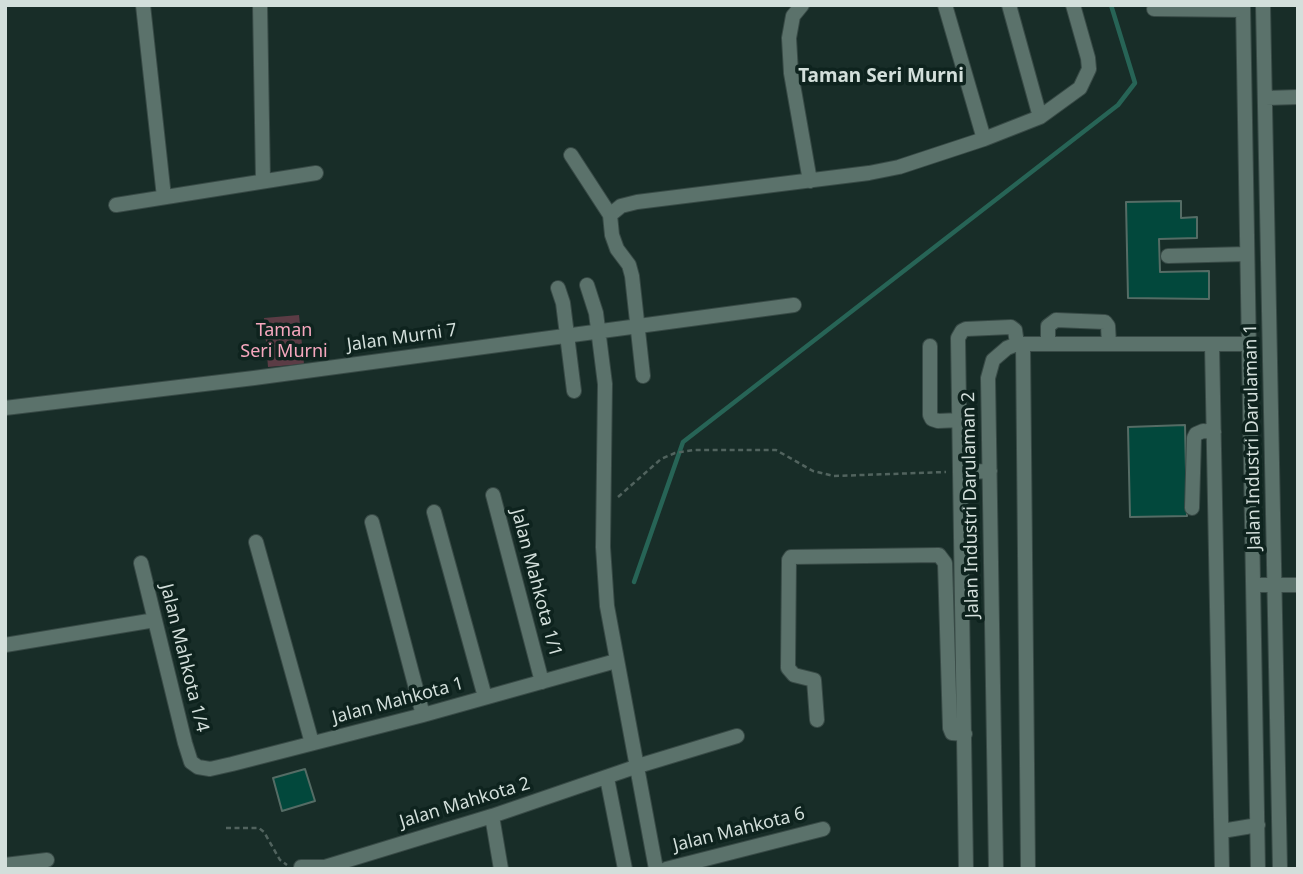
<!DOCTYPE html>
<style>
body{margin:0}
#map{position:relative;width:1303px;height:874px;overflow:hidden;background:#182d28;font-family:"Noto Sans",sans-serif}
canvas{display:block}
.frame{position:absolute;inset:0;border:7px solid #d3dfdb;pointer-events:none}
</style>
<div id="map">
<canvas width="1303" height="874"></canvas>
<div class="frame"></div>
</div>
<script>
const g = document.querySelector('canvas').getContext('2d');
g.lineJoin = 'round';
function fill(path, color) {
  g.fillStyle = color;
  g.fill(path, 'evenodd');
}
function shape(rows) {
  const path = new Path2D();
  for (const r of rows) {
    path.moveTo(r[0], r[1]);
    for (let i = 2; i < r.length; i += 2) path.lineTo(r[i], r[i + 1]);
  }
  return path;
}
function strokePath(path, color, width, dash) {
  g.strokeStyle = color;
  g.lineWidth = width;
  g.lineCap = dash ? 'butt' : 'round';
  g.setLineDash(dash || []);
  g.stroke(path);
}
function label(font, color, halo, rows, align = 'center') {
  g.font = font + ' "Noto Sans",sans-serif';
  g.lineWidth = 7;
  g.setLineDash([]);
  g.textBaseline = 'middle';
  g.strokeStyle = halo;
  g.fillStyle = color;
  for (const [text, x, y, turn = 0] of rows) {
    g.save();
    g.translate(x, y);
    g.rotate((+turn || 0) * Math.PI / 180);
    g.textAlign = isNaN(turn) ? turn : align;
    if (halo) g.strokeText(text, 0, 0);
    g.fillText(text, 0, 0);
    g.restore();
  }
}
fill(shape([
 [299,315,304,364,268,367,264,318]
]), '#5b3c45');
strokePath(shape([
 [634,582,683,442,1118,105,1135,83,1111,5]
]), '#276456', 4.5);
const building = shape([
 [1181,201,1181,218,1197,217,1197,238,1159,239,1160,272,1209,271,1209,299,1128,298,1126,202,1181,201],
 [1185,425,1187,516,1130,517,1128,427,1185,425],
 [305,769,315,801,282,811,273,778,305,769]
]);
fill(building, '#02483c');
strokePath(building, '#556c65', 2);
const minor = shape([
 [143,5,164,197],
 [260,5,263,181],
 [802,5,793,16,789,38,791,73,810,181],
 [945,5,984,139],
 [1009,5,1040,117],
 [1243,5,1258,869],
 [1263,5,1280,869],
 [1154,9,1243,10],
 [1266,98,1298,97],
 [571,155,610,215],
 [116,205,316,173],
 [1168,256,1247,254],
 [587,285,596,313,605,384,603,547,607,606,656,869],
 [558,288,563,303,574,391],
 [1023,344,1028,869],
 [1048,344,1048,326,1056,320,1105,322,1108,326,1109,344],
 [1212,344,1222,869],
 [930,346,930,415,932,419,938,421,960,420],
 [643,376,632,276,629,265,617,249,612,235,610,215,621,206,637,202,869,173,899,167,984,139,1040,117,1080,88,1089,69,1088,58,1073,5],
 [5,408,254,378,794,305],
 [960,472,990,471],
 [493,495,542,682],
 [1192,508,1194,438,1196,434,1203,431,1214,432],
 [434,512,485,697],
 [372,522,423,715],
 [256,542,312,743],
 [141,563,185,743,191,762,198,767,210,769,232,764,423,715,616,661],
 [1253,585,1298,585],
 [5,645,155,620],
 [817,720,814,680,794,675,788,668,789,560,791,557,939,555,945,563,950,728,952,733,965,734],
 [607,778,625,869],
 [492,816,501,869],
 [1222,831,1258,825],
 [5,865,47,860],
 [301,867,325,867,492,816,638,766,737,736],
 [666,869,823,829],
 [966,869,958,338,962,331,966,329,1011,327,1015,330,1017,344],
 [996,869,988,378,993,360,1007,348,1017,344,1249,344]
]);
strokePath(minor, '#384a46', 16);
strokePath(shape([
 [618,497,661,459,675,453,693,450,776,450,813,471,834,476,946,472],
 [226,828,259,828,264,832,280,860,287,865]
]), '#51635e', 2.5, [5, 3.5]);
strokePath(minor, '#5b726b', 14);
label('18px', '#f6a7be', '#0e231e', [
 ["Taman",284,331],
 ["Seri Murni",284,352]
]);
label('18px', '#d3dfdb', '#0e231e', [
 ["Jalan Murni 7",402,338,-8],
 ["Jalan Industri Darulaman 1",1253,437,-91],
 ["Jalan Industri Darulaman 2",971,505,-91],
 ["Jalan Mahkota 1/1",536,583,75],
 ["Jalan Mahkota 1/4",184,658,76],
 ["Jalan Mahkota 1",398,701,-15],
 ["Jalan Mahkota 2",465,803,-17],
 ["Jalan Mahkota 6",739,830,-14]
]);
label('bold 19px', '#d3dfdb', '#0e231e', [
 ["Taman Seri Murni",881,77]
]);
</script>
